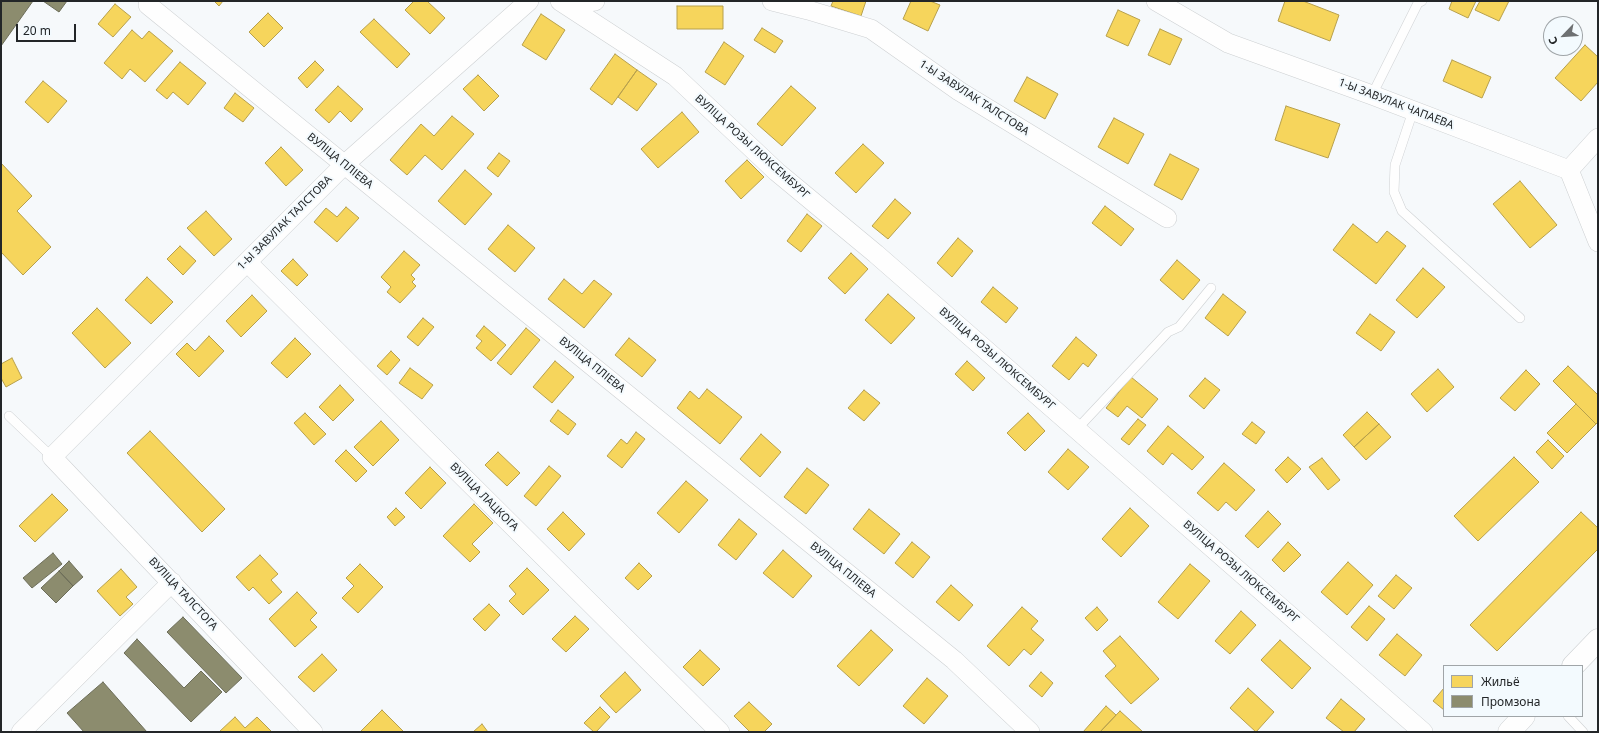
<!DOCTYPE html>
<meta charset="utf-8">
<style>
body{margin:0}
#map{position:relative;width:1599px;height:733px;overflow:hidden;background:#f6f9fb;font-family:"Noto Sans",sans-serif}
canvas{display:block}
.frame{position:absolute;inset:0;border:2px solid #232628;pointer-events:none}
.legend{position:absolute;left:1443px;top:665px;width:140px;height:52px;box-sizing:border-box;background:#f3fafe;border:1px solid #a0a5a8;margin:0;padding:5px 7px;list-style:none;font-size:12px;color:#232628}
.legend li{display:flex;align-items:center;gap:8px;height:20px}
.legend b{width:20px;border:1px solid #a0a5a8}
.north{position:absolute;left:1543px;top:16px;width:40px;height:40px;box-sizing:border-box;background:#f3fafe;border:1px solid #a0a5a8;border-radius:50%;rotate:245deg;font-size:11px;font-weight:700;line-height:16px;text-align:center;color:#232628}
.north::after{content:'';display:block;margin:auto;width:14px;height:18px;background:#6d7072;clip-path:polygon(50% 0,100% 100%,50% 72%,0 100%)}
.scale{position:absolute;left:16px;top:24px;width:60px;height:18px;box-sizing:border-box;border:2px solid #232628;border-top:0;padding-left:5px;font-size:12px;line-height:14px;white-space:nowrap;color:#232628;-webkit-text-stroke:3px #f3fafe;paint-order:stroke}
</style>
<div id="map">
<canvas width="1599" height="733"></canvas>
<div class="frame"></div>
<ul class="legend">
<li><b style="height:11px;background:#f6d55c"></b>Жильё</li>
<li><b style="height:11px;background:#8c8c6e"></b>Промзона</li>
</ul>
<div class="north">С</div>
<div class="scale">20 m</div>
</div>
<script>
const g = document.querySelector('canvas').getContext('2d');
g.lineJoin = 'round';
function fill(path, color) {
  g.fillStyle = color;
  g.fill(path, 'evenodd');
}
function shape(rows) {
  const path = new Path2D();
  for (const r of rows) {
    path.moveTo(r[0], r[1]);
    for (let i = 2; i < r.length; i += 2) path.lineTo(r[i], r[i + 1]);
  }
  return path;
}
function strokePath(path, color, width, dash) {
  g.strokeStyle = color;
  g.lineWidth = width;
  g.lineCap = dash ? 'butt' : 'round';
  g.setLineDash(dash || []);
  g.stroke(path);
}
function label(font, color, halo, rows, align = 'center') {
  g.font = font + ' "Noto Sans",sans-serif';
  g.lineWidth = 4;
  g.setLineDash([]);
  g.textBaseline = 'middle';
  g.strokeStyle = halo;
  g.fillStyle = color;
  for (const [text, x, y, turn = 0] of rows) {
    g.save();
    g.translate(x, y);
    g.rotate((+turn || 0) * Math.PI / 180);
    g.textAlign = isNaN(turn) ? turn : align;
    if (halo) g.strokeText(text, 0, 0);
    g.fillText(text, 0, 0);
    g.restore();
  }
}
const homes = shape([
 [214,1,223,1,219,6,214,1],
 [414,1,427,1,445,18,430,34,405,10,414,1],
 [833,1,866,1,861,16,831,6,833,1],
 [911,1,930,1,940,5,928,31,903,19,911,1],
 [1285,1,1303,1,1339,15,1330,41,1278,21,1285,1],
 [1452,1,1476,1,1468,18,1449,9,1452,1],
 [1480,1,1509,1,1499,21,1475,10,1480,1],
 [115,4,131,17,113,37,98,24,115,4],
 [677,6,723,6,723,29,677,29,677,6],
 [1118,10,1140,20,1128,46,1106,36,1118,10],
 [268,13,283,28,264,47,249,32,268,13],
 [541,14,565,30,546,60,522,45,541,14],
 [374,19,410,54,397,68,360,32,374,19],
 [762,28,783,41,775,53,754,40,762,28],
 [1160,29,1182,39,1170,65,1148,55,1160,29],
 [132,30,142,39,149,31,173,51,145,82,130,69,122,79,104,63,132,30],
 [724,42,744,56,725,85,705,72,724,42],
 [1585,45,1598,57,1598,82,1581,101,1555,78,1585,45],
 [615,54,637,70,612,105,590,89,615,54],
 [1452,60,1491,77,1482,98,1443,81,1452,60],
 [315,61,324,70,307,88,298,78,315,61],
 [180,62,206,83,188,105,173,92,167,99,156,90,180,62],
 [637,70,657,84,637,111,618,97,637,70],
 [478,75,499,96,484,111,463,89,478,75],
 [1027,77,1058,94,1045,119,1014,101,1027,77],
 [43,81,67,101,48,123,25,102,43,81],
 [338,86,363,109,351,122,340,111,329,123,315,110,338,86],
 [791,86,816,108,782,146,757,124,791,86],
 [235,93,254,108,243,122,224,108,235,93],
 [1286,106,1340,124,1328,158,1275,140,1286,106],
 [682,112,699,132,658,168,641,149,682,112],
 [452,116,474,134,442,170,425,155,407,175,390,160,421,124,434,136,452,116],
 [1114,118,1144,134,1128,164,1098,147,1114,118],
 [863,144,884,163,856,193,835,173,863,144],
 [281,147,303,170,286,186,265,163,281,147],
 [499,153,510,161,498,177,487,168,499,153],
 [1170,154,1199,169,1182,200,1154,185,1170,154],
 [747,160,764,177,741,199,725,181,747,160],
 [1,163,32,196,17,211,51,247,23,275,1,252,1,163],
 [465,170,492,194,465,225,438,201,465,170],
 [1520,181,1557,225,1530,248,1493,204,1520,181],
 [895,199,911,213,888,239,872,226,895,199],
 [1105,206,1134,229,1121,246,1092,223,1105,206],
 [346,207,359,218,337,242,314,222,326,208,337,217,346,207],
 [206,211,232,239,214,256,187,228,206,211],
 [807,214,822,226,801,252,787,241,807,214],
 [1353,224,1377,243,1387,231,1406,246,1376,284,1333,250,1353,224],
 [508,225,535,248,515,272,488,249,508,225],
 [958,238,973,251,952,277,937,263,958,238],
 [180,246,196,261,183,275,167,259,180,246],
 [404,251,420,265,411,275,415,279,412,282,416,286,400,303,387,292,391,287,381,277,404,251],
 [851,253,868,269,845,294,828,278,851,253],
 [293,259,308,275,297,286,281,271,293,259],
 [1177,260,1200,280,1183,300,1160,280,1177,260],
 [1423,268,1445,287,1417,318,1396,300,1423,268],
 [147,277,173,302,151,324,125,300,147,277],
 [564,279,582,294,594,280,612,294,584,328,548,299,564,279],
 [993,287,1018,308,1006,323,981,302,993,287],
 [888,294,915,318,891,344,865,320,888,294],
 [1223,294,1246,312,1228,336,1205,318,1223,294],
 [252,295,267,311,241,337,226,321,252,295],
 [97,308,131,343,105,368,72,333,97,308],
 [1370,314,1395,332,1381,351,1356,333,1370,314],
 [423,318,434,327,418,346,407,337,423,318],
 [484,326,506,345,491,361,476,348,482,341,476,336,484,326],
 [526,328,540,340,511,375,497,363,526,328],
 [209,336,224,351,199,377,176,354,187,343,195,351,209,336],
 [1076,337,1097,355,1088,367,1083,363,1069,380,1052,366,1076,337],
 [295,338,311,354,287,378,271,363,295,338],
 [629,338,656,360,642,377,615,355,629,338],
 [391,351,400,360,387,375,377,366,391,351],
 [12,358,22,378,6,387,1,378,1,364,12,358],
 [555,361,574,377,552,403,533,387,555,361],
 [967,361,985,378,973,391,955,374,967,361],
 [1568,366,1598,395,1598,422,1596,424,1553,381,1568,366],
 [410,368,433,385,422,399,399,383,410,368],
 [1438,369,1454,387,1427,412,1411,394,1438,369],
 [1526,370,1540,384,1515,411,1500,398,1526,370],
 [1131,377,1158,399,1142,418,1127,406,1118,417,1106,408,1131,377],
 [1205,378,1220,390,1204,409,1189,396,1205,378],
 [340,385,354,400,333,421,319,407,340,385],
 [707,389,742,417,720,444,677,408,690,391,699,399,707,389],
 [864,390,880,403,864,421,848,408,864,390],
 [1576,404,1596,424,1567,453,1547,433,1576,404],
 [558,410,576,424,568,435,550,421,558,410],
 [1367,412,1379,424,1354,447,1343,435,1367,412],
 [305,413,326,434,314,445,294,423,305,413],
 [1028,413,1045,431,1025,451,1007,433,1028,413],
 [1138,419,1146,425,1129,445,1121,439,1138,419],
 [381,421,399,440,373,466,354,447,381,421],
 [1252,422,1265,432,1256,444,1242,434,1252,422],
 [1379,424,1391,437,1366,460,1354,447,1379,424],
 [1168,426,1204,457,1192,470,1172,453,1163,465,1147,451,1168,426],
 [150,431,225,509,202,532,127,453,150,431],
 [636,432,645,439,622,468,607,456,621,439,627,444,636,432],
 [761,434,781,452,760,477,740,459,761,434],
 [1548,440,1564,456,1552,469,1536,452,1548,440],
 [1068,449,1089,467,1068,490,1048,472,1068,449],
 [346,450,367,471,356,482,335,461,346,450],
 [498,452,520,473,507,486,485,465,498,452],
 [1288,457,1301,469,1287,483,1275,470,1288,457],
 [1514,457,1539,482,1478,541,1454,516,1514,457],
 [1322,458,1340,480,1328,490,1309,467,1322,458],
 [1224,463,1255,490,1236,511,1226,502,1218,511,1197,493,1224,463],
 [549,466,561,476,536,506,524,496,549,466],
 [430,467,446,483,421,509,405,493,430,467],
 [807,468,829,485,806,514,784,497,807,468],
 [686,481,708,500,679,533,657,513,686,481],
 [52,494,68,510,35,542,19,526,52,494],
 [474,504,493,523,472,544,480,552,470,562,443,536,474,504],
 [396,508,405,517,395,526,387,517,396,508],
 [1130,508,1149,526,1121,557,1102,539,1130,508],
 [869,509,900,534,884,554,853,529,869,509],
 [1268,511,1281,524,1258,548,1245,536,1268,511],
 [563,512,585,534,569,551,547,529,563,512],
 [1581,512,1598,528,1598,549,1497,651,1470,625,1581,512],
 [739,519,757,534,736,560,718,545,739,519],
 [912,542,930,557,913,578,895,563,912,542],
 [1288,542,1301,555,1284,572,1272,560,1288,542],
 [783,550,812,576,793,598,763,573,783,550],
 [260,555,278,574,271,580,282,592,269,604,253,587,249,591,236,577,260,555],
 [1348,562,1373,585,1347,615,1321,592,1348,562],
 [639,563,652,576,638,590,625,578,639,563],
 [360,564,383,587,358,613,342,598,354,586,346,578,360,564],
 [1190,564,1210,581,1178,619,1158,602,1190,564],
 [527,568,549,590,523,615,509,601,516,594,509,586,527,568],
 [121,569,137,587,126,597,133,604,120,616,97,591,121,569],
 [1396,575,1412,588,1394,609,1378,596,1396,575],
 [951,585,973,605,959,621,936,602,951,585],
 [297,592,317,613,310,620,317,627,295,647,269,619,297,592],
 [489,604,500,615,485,631,473,619,489,604],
 [1369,606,1385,619,1367,641,1351,627,1369,606],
 [1022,607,1038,621,1031,629,1044,640,1031,655,1024,649,1009,666,987,646,1022,607],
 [1097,607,1108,620,1097,631,1085,618,1097,607],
 [1241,611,1256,625,1230,654,1215,641,1241,611],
 [575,616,589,629,566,652,552,639,575,616],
 [871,630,893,650,859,686,837,666,871,630],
 [1397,634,1422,655,1405,676,1379,655,1397,634],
 [1120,636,1159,679,1131,704,1105,676,1116,666,1103,651,1120,636],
 [1280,640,1311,668,1292,689,1261,660,1280,640],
 [700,650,720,669,703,686,683,667,700,650],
 [322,654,337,670,314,692,298,677,322,654],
 [625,672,641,690,616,713,600,696,625,672],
 [1041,672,1053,683,1042,697,1029,686,1041,672],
 [927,678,948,696,924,724,903,706,927,678],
 [1248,688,1274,712,1256,732,1230,708,1248,688],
 [1444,688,1444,710,1433,701,1444,688],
 [1341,699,1365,719,1354,732,1344,732,1326,718,1341,699],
 [749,702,772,724,764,732,750,732,734,716,749,702],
 [1106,706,1116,715,1100,732,1083,732,1106,706],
 [600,707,610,717,596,732,594,732,584,723,600,707],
 [382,710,404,732,360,732,382,710],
 [1120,711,1142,731,1142,732,1100,732,1120,711],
 [235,717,245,728,257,717,272,732,219,732,235,717],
 [482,724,488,732,473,732,482,724]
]);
fill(homes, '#f6d55c');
strokePath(homes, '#b7a04c', 1);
const industry = shape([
 [1,1,33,1,1,46,1,1],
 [43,1,67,1,59,12,43,1],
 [53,553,62,564,32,588,23,578,53,553],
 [69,561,83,577,73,586,59,571,69,561],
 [59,571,73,586,56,603,41,588,59,571],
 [183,617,242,678,226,693,167,632,183,617],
 [137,639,184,688,201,671,222,692,191,722,124,653,137,639],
 [103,682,147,732,84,732,67,713,103,682]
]);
fill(industry, '#8c8c6e');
strokePath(industry, '#6c6d59', 1);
const service = shape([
 [1372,95,1418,3,1422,1],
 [1413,111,1395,165,1394,192,1402,211,1520,318],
 [9,416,52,457],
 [1077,429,1168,332,1179,327,1211,288],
 [1568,716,1583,732]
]);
const minor = shape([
 [560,1,675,76,777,172,876,254,1423,732],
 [772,1,808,10,871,29,959,91,1167,218],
 [1156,1,1228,43,1372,95,1569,170,1598,242],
 [148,5,954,660,1030,732],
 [566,5,595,1],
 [1569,170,1598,138],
 [247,262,720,732],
 [21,732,172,582],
 [313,732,52,457,345,164,529,1]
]);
const secondary = shape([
 [1573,666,1598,640],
 [1509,732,1524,716]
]);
strokePath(service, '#cdd0d2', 10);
strokePath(minor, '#cdd0d2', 20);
strokePath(secondary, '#cdd0d2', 23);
strokePath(service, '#fefefe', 9);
strokePath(minor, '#fefefe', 19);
strokePath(secondary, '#fefefe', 22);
label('11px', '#232628', '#f3fafe', [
 ["1-Ы ЗАВУЛАК ТАЛСТОВА",974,98,33],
 ["1-Ы ЗАВУЛАК ЧАПАЕВА",1396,104,21],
 ["ВУЛІЦА РОЗЫ ЛЮКСЕМБУРГ",752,147,42],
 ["ВУЛІЦА ПЛІЕВА",340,161,39],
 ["1-Ы ЗАВУЛАК ТАЛСТОВА",285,223,-45],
 ["ВУЛІЦА РОЗЫ ЛЮКСЕМБУРГ",997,359,41],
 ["ВУЛІЦА ПЛІЕВА",592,365,39],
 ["ВУЛІЦА ЛАЦКОГА",484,497,45],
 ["ВУЛІЦА ПЛІЕВА",843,570,39],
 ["ВУЛІЦА РОЗЫ ЛЮКСЕМБУРГ",1241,572,41],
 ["ВУЛІЦА ТАЛСТОГА",183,594,47]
]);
</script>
